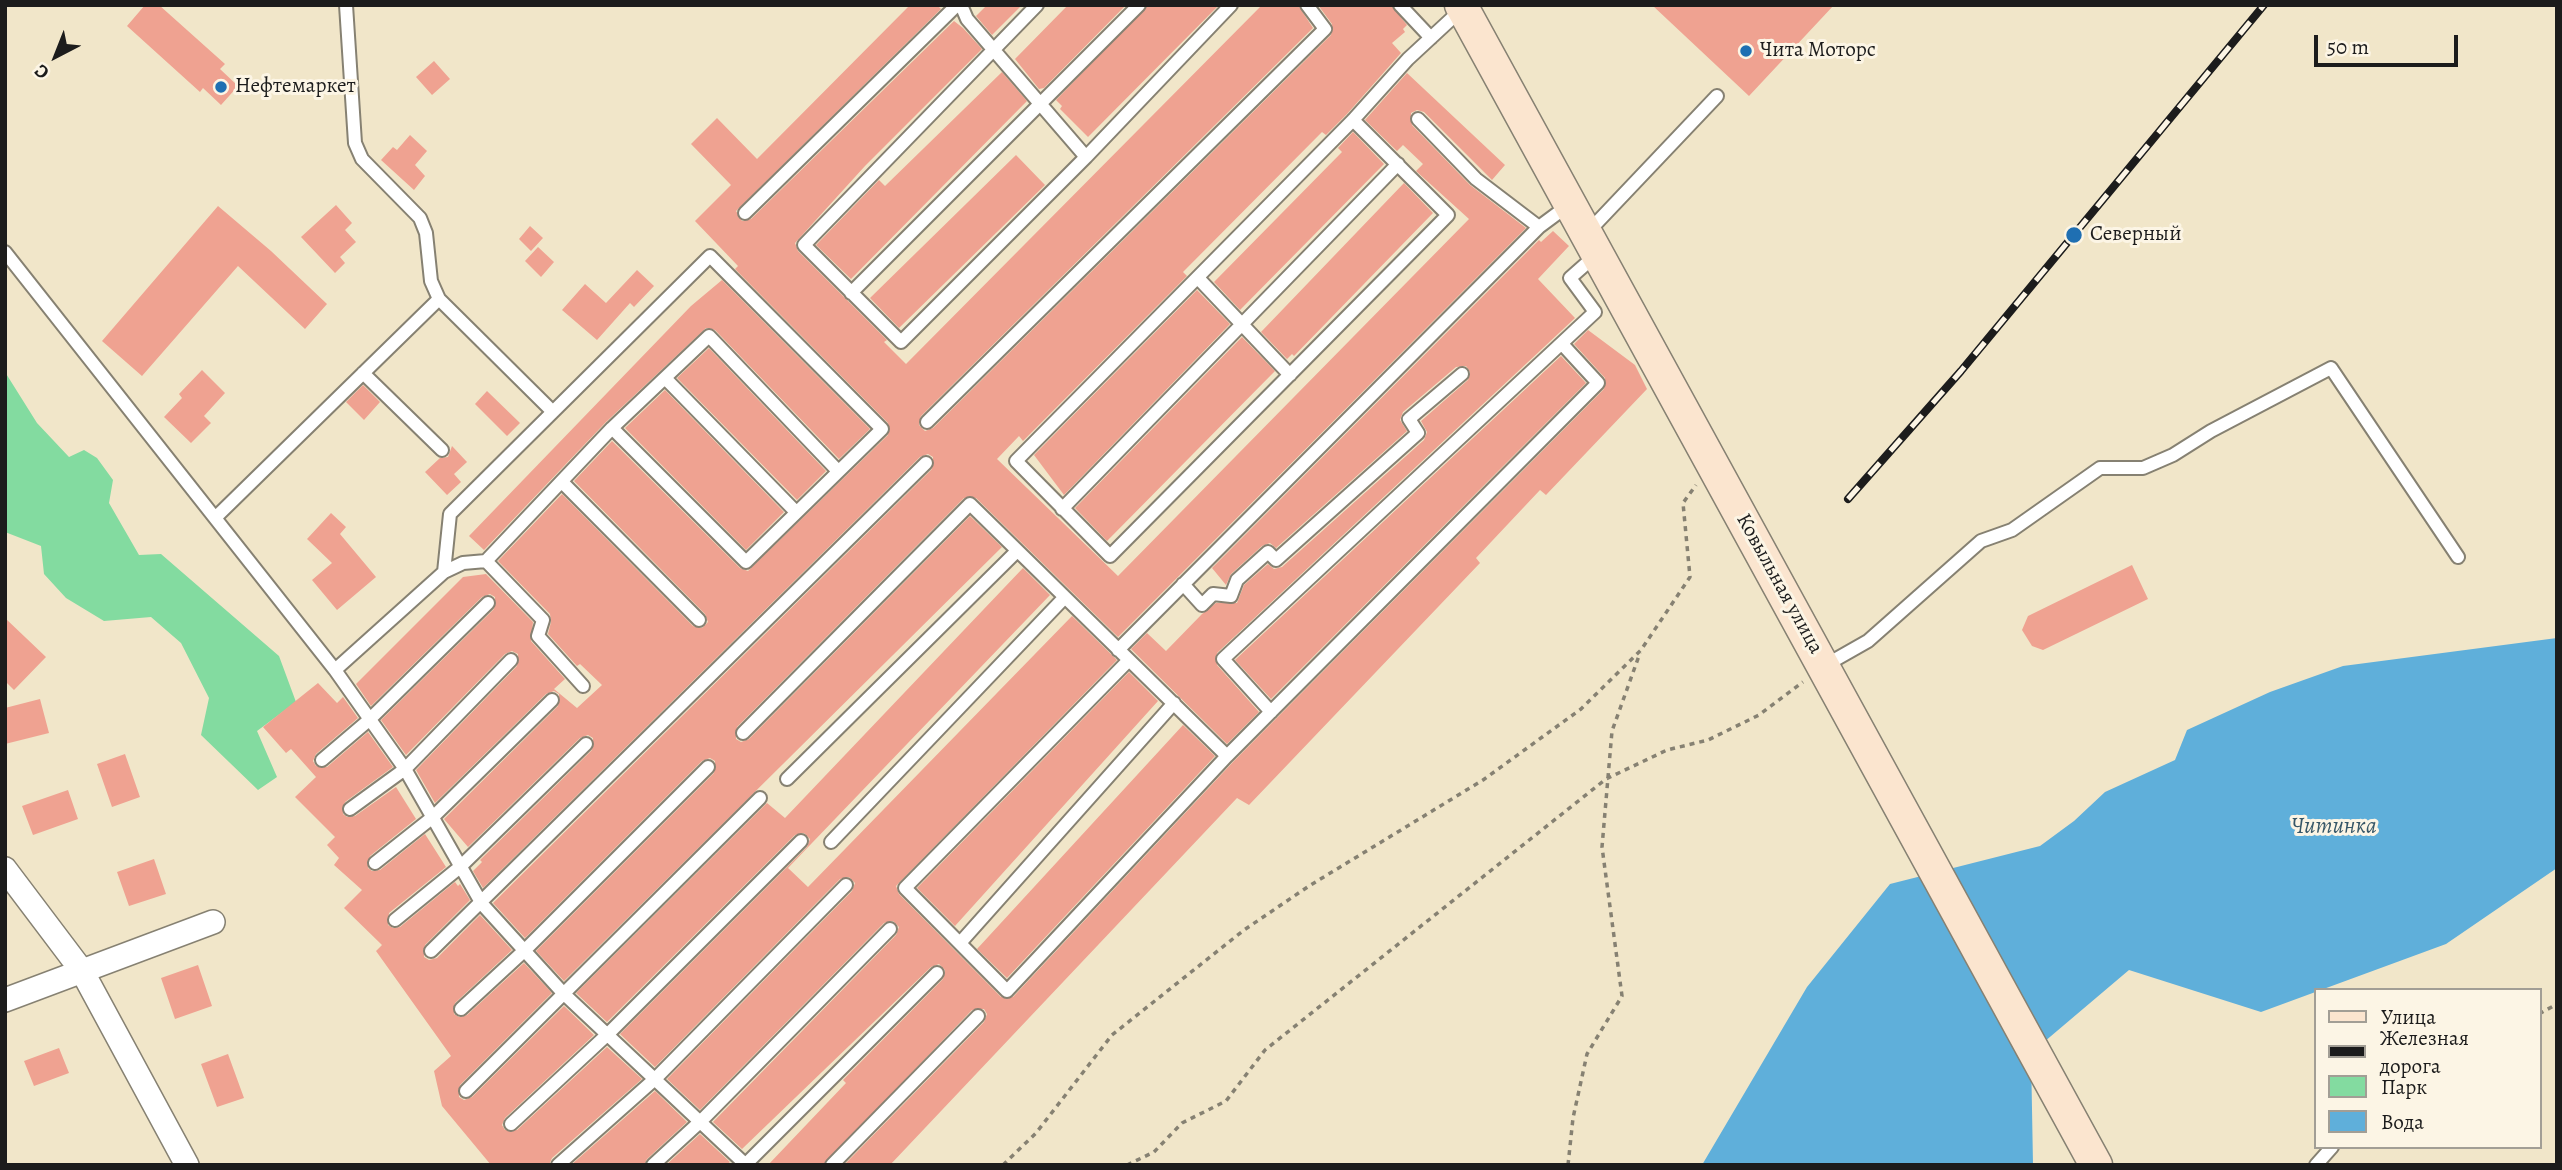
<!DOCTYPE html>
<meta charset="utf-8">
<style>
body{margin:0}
#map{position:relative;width:2562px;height:1170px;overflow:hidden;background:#f1e6c9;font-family:Alegreya,serif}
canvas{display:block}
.frame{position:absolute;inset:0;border:7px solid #1c1c1c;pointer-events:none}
.legend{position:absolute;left:2314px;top:988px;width:228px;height:161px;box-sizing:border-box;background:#fcf5e5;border:2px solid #a29e95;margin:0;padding:9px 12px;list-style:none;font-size:21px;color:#1c1c1c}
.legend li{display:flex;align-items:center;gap:14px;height:35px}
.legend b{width:35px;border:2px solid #a29e95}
.north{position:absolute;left:21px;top:21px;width:70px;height:70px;-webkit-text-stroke:5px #fcf5e5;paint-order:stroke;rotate:222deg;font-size:19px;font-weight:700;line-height:28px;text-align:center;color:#1c1c1c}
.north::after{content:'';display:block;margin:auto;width:24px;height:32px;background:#1c1c1c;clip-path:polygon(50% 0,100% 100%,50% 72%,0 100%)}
.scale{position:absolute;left:2314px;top:35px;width:144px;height:32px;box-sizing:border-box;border:4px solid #1c1c1c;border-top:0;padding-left:9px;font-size:21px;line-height:24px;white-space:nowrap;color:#1c1c1c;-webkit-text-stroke:5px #fcf5e5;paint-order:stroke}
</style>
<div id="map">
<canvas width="2562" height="1170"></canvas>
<div class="frame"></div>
<ul class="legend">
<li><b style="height:9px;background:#fbe5cf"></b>Улица</li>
<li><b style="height:9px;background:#1c1c1c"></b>Железная дорога</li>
<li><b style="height:19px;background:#83dba0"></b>Парк</li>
<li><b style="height:19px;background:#5fafda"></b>Вода</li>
</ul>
<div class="north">С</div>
<div class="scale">50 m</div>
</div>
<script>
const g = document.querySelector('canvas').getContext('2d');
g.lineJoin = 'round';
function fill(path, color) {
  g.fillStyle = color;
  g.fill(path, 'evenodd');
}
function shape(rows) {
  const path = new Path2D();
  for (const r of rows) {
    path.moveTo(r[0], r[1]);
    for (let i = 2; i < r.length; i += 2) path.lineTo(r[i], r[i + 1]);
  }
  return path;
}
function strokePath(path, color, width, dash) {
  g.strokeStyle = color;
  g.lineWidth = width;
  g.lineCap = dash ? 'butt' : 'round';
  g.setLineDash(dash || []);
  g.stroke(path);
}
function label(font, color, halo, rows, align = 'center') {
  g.font = font + ' Alegreya,serif';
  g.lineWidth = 6;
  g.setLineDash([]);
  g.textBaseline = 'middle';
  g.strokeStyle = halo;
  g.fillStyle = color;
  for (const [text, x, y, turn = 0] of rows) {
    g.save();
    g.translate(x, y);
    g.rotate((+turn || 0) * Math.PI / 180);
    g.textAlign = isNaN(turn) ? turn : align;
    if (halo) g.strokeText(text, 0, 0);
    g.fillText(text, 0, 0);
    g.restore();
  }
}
fill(shape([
 [5,372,37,423,69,457,84,450,97,458,113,480,109,503,139,555,161,554,279,656,296,702,257,731,277,777,258,790,201,735,209,698,181,643,151,617,104,621,66,598,44,574,41,546,5,532]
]), '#83dba0');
fill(shape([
 [2557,638,2557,868,2446,944,2261,1012,2129,970,2031,1053,2033,1165,1702,1165,1807,987,1890,884,2040,846,2074,821,2105,792,2175,760,2187,730,2270,692,2343,666]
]), '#5fafda');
fill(shape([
 [145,5,159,5,225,64,220,69,238,86,221,105,203,88,200,92,127,26],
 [910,5,937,5,941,9,736,211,742,221,751,219,954,21,963,28,982,49,865,166,795,243,798,251,887,340,884,342,906,364,1262,5,1298,5,1313,28,921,416,919,425,925,431,933,428,1331,35,1332,24,1318,5,1391,5,1407,25,1403,29,1405,32,1392,43,1401,53,1347,114,1326,135,1322,132,1183,272,1187,276,1023,441,1019,436,997,459,1118,576,1469,219,1416,171,1423,164,1403,145,1397,151,1365,120,1407,73,1505,165,1492,180,1424,112,1417,110,1411,113,1412,125,1470,185,1526,228,1118,637,976,498,964,498,737,727,736,739,741,742,749,739,970,516,1002,547,564,981,536,951,714,773,715,761,710,758,702,761,525,938,493,903,932,469,933,457,928,454,920,457,483,888,473,871,482,862,480,860,592,750,593,738,588,735,580,738,468,847,444,819,558,706,559,694,554,691,546,694,435,803,416,770,517,666,518,654,512,651,505,654,406,755,381,720,494,609,495,597,490,594,482,597,371,706,356,684,463,577,486,574,533,622,531,641,565,679,554,689,577,708,602,685,580,664,577,666,548,634,551,622,550,614,498,561,562,494,693,626,702,628,708,622,705,614,574,481,612,441,740,568,748,571,888,435,888,423,735,269,738,266,695,221,731,185,691,144,717,118,757,159],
 [987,5,1022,5,992,35,976,16],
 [1068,5,1126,5,1044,88,1039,89,1015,59],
 [1148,5,1219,5,1088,137,1060,109,1062,106,1056,100],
 [1652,5,1834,5,1749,96],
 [434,61,450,79,432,95,416,77],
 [1002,72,1027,101,851,279,816,245,879,180,885,186],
 [1353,132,1384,164,1240,310,1214,282,1342,152,1338,148],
 [410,135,427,151,415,165,425,176,414,190,381,160,393,147,397,150],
 [1016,155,1045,185,899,328,870,298],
 [1404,183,1433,213,1294,356,1292,354,1287,359,1261,332],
 [336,205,352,223,345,230,356,242,340,257,345,263,335,273,301,237],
 [218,206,271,251,327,304,305,329,238,266,142,376,102,341],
 [530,226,543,238,531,251,519,239],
 [1553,231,1569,246,1538,279,1575,318,1217,653,1217,665,1259,712,1227,744,1131,649,1147,633,1166,651,1202,614,1216,603,1237,603,1244,585,1268,564,1274,569,1282,567,1424,440,1427,432,1421,421,1468,380,1470,372,1466,366,1456,367,1403,412,1400,420,1407,431,1276,548,1270,543,1262,546,1231,574,1226,585,1212,568,1539,240,1541,242],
 [538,247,554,262,541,277,525,261],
 [637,270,654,286,634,307,630,303,597,340,562,310,585,284,606,303],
 [722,280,870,429,839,459,715,330,706,328,606,422,484,550,469,536,691,306],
 [1197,290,1230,324,1064,495,1034,455],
 [1588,330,1635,365,1647,389,1546,495,1540,490,1476,558,1480,563,1249,805,1237,798,890,1165,844,1165,984,1022,987,1014,984,1009,972,1010,823,1165,768,1165,846,1083,843,1080,943,979,945,970,939,964,931,967,742,1149,713,1122,896,935,899,927,893,921,884,923,700,1110,667,1079,852,891,855,883,849,877,840,879,655,1067,620,1034,807,847,810,839,804,833,795,835,607,1022,576,993,767,803,785,818,1023,568,1050,595,788,868,808,887,1072,616,1117,660,896,886,899,894,1001,997,1013,997,1233,762,1604,389,1605,378,1574,344],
 [1242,337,1275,371,1107,541,1075,508],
 [709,348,826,471,797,500,677,378],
 [1561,356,1586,383,1271,699,1235,660],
 [202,370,225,393,204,416,211,423,191,443,164,417,182,398,179,394],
 [363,385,380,402,364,420,346,402],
 [665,390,784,512,746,550,625,428],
 [487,391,520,423,507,436,475,404],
 [452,446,467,462,454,474,461,482,447,495,425,472,440,458,448,457],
 [331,513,346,527,340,534,376,577,337,610,312,580,332,563,307,539],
 [2132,565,2148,599,2043,650,2032,646,2022,630,2028,616],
 [5,618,46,657,14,690,5,681],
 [1129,672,1158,701,955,926,917,888],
 [318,683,337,703,343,697,358,718,316,754,313,761,316,766,327,767,368,732,393,767,345,802,343,814,347,817,355,816,396,787,416,819,370,856,368,868,372,871,380,870,425,834,446,867,389,913,388,925,393,928,400,927,455,882,458,886,460,884,470,900,425,945,424,957,429,960,437,958,480,915,512,950,455,1003,454,1014,459,1017,467,1015,524,963,552,993,460,1085,459,1097,464,1100,472,1097,564,1006,594,1035,505,1118,502,1125,505,1130,517,1130,607,1047,642,1079,552,1158,549,1165,491,1165,442,1106,434,1071,451,1056,376,951,382,945,344,908,362,890,334,865,339,858,327,845,335,837,295,797,316,777,291,749,286,753,263,727],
 [40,699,49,733,5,744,5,708],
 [1183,725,1215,756,1007,978,977,949],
 [125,754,140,797,112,807,97,764],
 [68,790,78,819,33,835,22,806],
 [154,859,166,894,129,906,117,872],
 [198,965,212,1006,175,1019,161,978],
 [59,1048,69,1073,34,1086,24,1061],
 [228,1054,244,1098,217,1107,201,1064],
 [655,1091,687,1122,647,1159,644,1165,571,1165],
 [700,1134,730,1162,726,1165,666,1165]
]), '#efa291');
const service = shape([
 [346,5,355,143,362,159,420,218,426,233,431,281,439,299,552,411],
 [961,5,967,19,1086,157],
 [1037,5,804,245,901,342,1086,157,1231,5],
 [1400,5,1431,38],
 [1418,119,1476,179,1539,227],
 [1353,120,1448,215,1110,556,1016,461,1353,120,1408,59,1462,9],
 [745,213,957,5],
 [1587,233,1717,96],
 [5,252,335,670,405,769,482,904,563,993,746,1165],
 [1198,278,1290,375],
 [851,293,1139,5],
 [363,373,442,450],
 [665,378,796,512],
 [927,422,1325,29,1307,5],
 [562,482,699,620],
 [1062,509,1398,164],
 [215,518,439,299],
 [486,561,612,428,709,336,838,471],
 [444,572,463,563,486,561,543,620,538,636,583,686],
 [1183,584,1202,605,1213,594,1231,596,1237,580,1268,552,1276,560,1418,433,1409,419,1462,374],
 [1118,650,1539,227,1570,204],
 [1129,660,905,888,1007,991,1227,756,1598,383,1563,345],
 [1824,666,1868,641,1981,541,2012,530,2100,468,2143,468,2173,455,2211,431,2331,368,2458,557],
 [335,670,444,572,450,514,710,256,882,429,746,562,612,428],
 [1271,712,1223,659,1595,312,1570,278,1596,255],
 [743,733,970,504,1227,756],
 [322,760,369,720,488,603],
 [787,779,1016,552],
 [350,809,405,769,511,660],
 [831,842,1064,598],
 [375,863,433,817,552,700],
 [395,920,460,867,586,744],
 [960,943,1174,703],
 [431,951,926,463],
 [461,1009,525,950,708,767],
 [466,1091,760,798],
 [511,1124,609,1033,801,841],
 [746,1164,937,973],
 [558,1165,656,1078,846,885],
 [653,1165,702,1120,890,929],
 [832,1165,978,1016],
 [2316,1165,2332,1147]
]);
const minor = shape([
 [5,869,82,971,187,1165],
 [5,1000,213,922]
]);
const secondary = shape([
 [1461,5,2096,1165]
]);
strokePath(service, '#868172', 16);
strokePath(minor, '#868172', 26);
strokePath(secondary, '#868172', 35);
strokePath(shape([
 [2539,1014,2557,1004],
 [1003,1165,1036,1133,1112,1035,1244,930,1309,886,1483,780,1581,709,1641,650,1690,577,1683,503,1696,485],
 [1127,1165,1154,1152,1182,1123,1226,1101,1265,1050,1606,779,1667,750,1708,740,1759,715,1803,682],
 [1568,1165,1573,1118,1587,1054,1622,996,1602,847,1612,731,1640,653]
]), '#868172', 3.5, [5, 5]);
strokePath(service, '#fff', 12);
strokePath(minor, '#fff', 23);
strokePath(secondary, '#fbe5cf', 32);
const rail = shape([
 [1848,499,1961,371,2264,5]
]);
strokePath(rail, '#1c1c1c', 8);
strokePath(rail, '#fcf5e5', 5, [16]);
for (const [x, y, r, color] of [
 [1746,51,7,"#1f6fb2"],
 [221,87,7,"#1f6fb2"],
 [2074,235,9,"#1f6fb2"]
]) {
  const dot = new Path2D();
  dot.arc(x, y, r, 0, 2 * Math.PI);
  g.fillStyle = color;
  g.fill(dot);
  strokePath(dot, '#fcf5e5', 2.5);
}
label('21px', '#1c1c1c', '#fcf5e5', [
 ["Чита Моторс",1760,51],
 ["Нефтемаркет",235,87],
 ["Северный",2090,235]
], 'left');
label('21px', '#1c1c1c', '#fcf5e5', [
 ["Ковыльная улица",1779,584,61]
]);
label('italic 23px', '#375768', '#fcf5e5', [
 ["Читинка",2334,827]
]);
</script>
